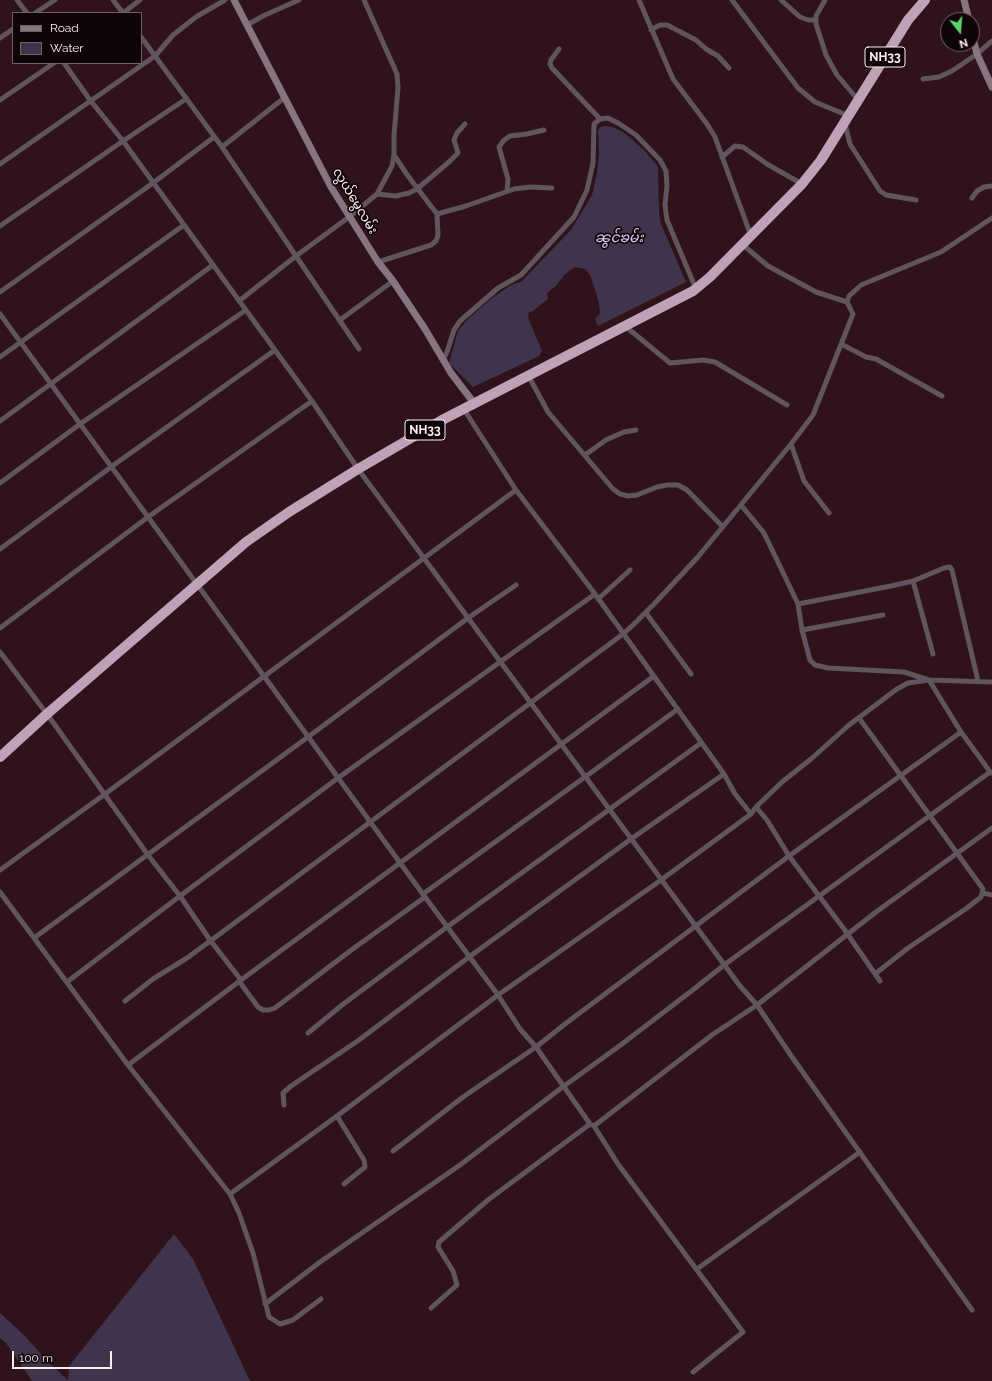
<!DOCTYPE html>
<meta charset="utf-8">
<style>
body{margin:0}
#map{position:relative;width:992px;height:1381px;overflow:hidden;background:#2f121a;font-family:Raleway,sans-serif}
canvas{display:block}
.legend{position:absolute;left:12px;top:12px;width:130px;height:52px;box-sizing:border-box;background:#0f0406;border:1px solid #6f6164;margin:0;padding:5px 7px;list-style:none;font-size:12px;color:#ffedf1}
.legend li{display:flex;align-items:center;gap:8px;height:20px}
.legend b{width:20px;border:1px solid #6f6164}
.north{position:absolute;left:940px;top:12px;width:40px;height:40px;box-sizing:border-box;background:#0f0406;border:1px solid #6f6164;border-radius:50%;rotate:163deg;font-size:11px;font-weight:700;line-height:16px;text-align:center;color:#ffedf1}
.north::after{content:'';display:block;margin:auto;width:14px;height:18px;background:#58d570;clip-path:polygon(50% 0,100% 100%,50% 72%,0 100%)}
.scale{position:absolute;left:12px;top:1351px;width:100px;height:18px;box-sizing:border-box;border:2px solid #ffedf1;border-top:0;padding-left:5px;font-size:12px;line-height:14px;white-space:nowrap;color:#ffedf1;-webkit-text-stroke:3px #0f0406;paint-order:stroke}
</style>
<div id="map">
<canvas width="992" height="1381"></canvas>
<ul class="legend">
<li><b style="height:5px;background:#867481"></b>Road</li>
<li><b style="height:11px;background:#40344d"></b>Water</li>
</ul>
<div class="north">N</div>
<div class="scale">100 m</div>
</div>
<script>
const g = document.querySelector('canvas').getContext('2d');
g.lineJoin = 'round';
function fill(path, color) {
  g.fillStyle = color;
  g.fill(path, 'evenodd');
}
function shape(rows) {
  const path = new Path2D();
  for (const r of rows) {
    path.moveTo(r[0], r[1]);
    for (let i = 2; i < r.length; i += 2) path.lineTo(r[i], r[i + 1]);
  }
  return path;
}
function strokePath(path, color, width, dash) {
  g.strokeStyle = color;
  g.lineWidth = width;
  g.lineCap = dash ? 'butt' : 'round';
  g.setLineDash(dash || []);
  g.stroke(path);
}
function label(font, color, halo, rows, align = 'center') {
  g.font = font + ' Raleway,"Noto Sans Myanmar",sans-serif';
  g.lineWidth = 3.5;
  g.setLineDash([]);
  g.textBaseline = 'middle';
  g.strokeStyle = halo;
  g.fillStyle = color;
  for (const [text, x, y, turn = 0] of rows) {
    g.save();
    g.translate(x, y);
    g.rotate((+turn || 0) * Math.PI / 180);
    g.textAlign = isNaN(turn) ? turn : align;
    if (halo) g.strokeText(text, 0, 0);
    g.fillText(text, 0, 0);
    g.restore();
  }
}
fill(shape([
 [605,126,612,127,623,132,645,151,658,167,659,212,661,224,686,282,598,326,595,319,600,314,599,303,591,277,586,269,575,267,564,275,556,286,547,293,548,299,533,311,528,313,529,320,542,351,539,356,473,387,449,363,458,331,468,319,492,298,511,285,521,282,571,230,592,195,597,173,599,155,598,130,601,127],
 [174,1234,193,1259,250,1381,32,1381,6,1343,0,1338,0,1313,24,1335,49,1363,68,1380,69,1366]
]), '#40344d');
strokePath(shape([
 [17,0,27,13],
 [113,0,123,13],
 [639,0,673,79,707,124,715,137,751,236],
 [732,0,798,88,815,102,849,116],
 [781,0,800,17,808,20,816,20],
 [825,0,816,16,816,24,826,55,837,75,859,101],
 [35,13,55,0],
 [123,13,140,0],
 [247,25,265,15,299,0],
 [651,30,660,25,667,25,696,40,706,49,718,56,729,68],
 [141,37,222,147,359,349],
 [0,38,13,29],
 [559,49,551,60,550,64,552,68,600,119],
 [64,63,90,100,123,141,312,401,358,469,740,986,757,1005,792,1057,972,1310],
 [923,79,939,77,952,71,977,54,992,41],
 [0,100,54,63],
 [845,124,850,144,880,191,886,195,916,200],
 [222,147,284,98],
 [722,157,735,146,743,147,767,164,802,184],
 [0,164,155,56,173,35,196,17,225,0],
 [507,191,508,179,499,147,504,140,510,136,527,134,544,130],
 [377,194,396,196,409,193,417,189,449,162,458,153,454,140,457,133,465,124],
 [972,198,977,191,984,187,992,186],
 [437,214,466,206,514,189,530,187,552,188],
 [0,226,123,141,186,99],
 [743,245,768,266,816,292,847,302],
 [378,262,431,245,436,241,438,235,437,214,408,176,394,155],
 [0,292,153,183,214,137],
 [239,301,296,256,349,217,377,194,392,166,394,155,394,135,398,88,397,74,364,0],
 [0,314,425,897,498,995,520,1029,536,1047,590,1124,594,1126,712,1035,757,1005,876,912,992,828],
 [340,320,393,281],
 [625,326,670,363,703,360,715,362,787,405],
 [841,344,866,357,876,359,942,396],
 [0,357,184,225],
 [443,360,447,352,454,330,460,321,498,288,521,275,574,217,587,190,593,163,594,124,600,119,608,118,618,123,636,135,660,160,666,171,667,186,665,205,667,220,696,289],
 [528,375,548,412,613,489,620,494,628,496,637,495,657,487,667,485,678,485,687,490,723,527],
 [463,408,516,490,595,594,724,774,735,794,751,814],
 [0,421,213,265],
 [791,444,804,481,829,513],
 [585,455,606,440,624,432,636,430],
 [0,483,80,424,246,310],
 [741,505,764,533,798,604,802,630,810,660,815,665,828,668,904,672,929,680,961,732,991,773],
 [0,549,111,467,275,350],
 [913,581,933,654],
 [598,599,630,570],
 [798,604,891,586,913,581,944,568,950,567,952,570,978,681],
 [646,613,691,674],
 [0,628,148,517,312,401],
 [802,630,883,615],
 [0,652,47,714,148,855,180,896,210,940,241,980],
 [859,718,983,889,981,897,967,908,908,948,875,974],
 [756,807,767,820,789,856,844,929,880,981],
 [0,870,105,794,516,490],
 [0,892,128,1065,230,1194,239,1213,253,1253,269,1317,280,1324,293,1320,321,1299],
 [983,893,992,895],
 [423,894,585,777,678,709],
 [34,938,308,737,468,618,516,585],
 [239,981,258,1007,263,1010,269,1010,275,1008,350,951,425,897],
 [67,982,180,896,338,778,595,594],
 [125,1001,153,979,187,958,217,936,623,634,633,625,654,604,697,558,791,444,813,415,853,314,847,302,849,296,861,285,941,252,992,218],
 [308,1033,342,1005,447,927,701,743],
 [128,1065,241,980,654,676],
 [284,1105,283,1093,291,1086,359,1040,469,957,631,839,724,774],
 [337,1116,364,1160,365,1167,344,1184],
 [594,1126,618,1164,743,1332,693,1372],
 [393,1151,463,1097,536,1047,565,1024,789,856,961,732],
 [230,1194,337,1116,498,995,661,880,751,814,756,807,782,782,811,759,849,725,897,689,908,683,929,680,992,682],
 [697,1269,860,1152],
 [265,1304,320,1262,460,1165,564,1086,622,1044,694,989,724,965,990,772],
 [431,1308,457,1285,453,1271,438,1247,439,1242,488,1200,590,1124]
]), '#60545d', 5);
strokePath(shape([
 [234,0,331,187,378,262,393,281,425,329,451,373,474,403],
 [964,0,969,20],
 [972,34,977,54,992,87]
]), '#867481', 7);
strokePath(shape([
 [0,757,47,714,246,542,289,512,358,469,442,420,693,291,710,277,802,184,821,160,908,20,925,0]
]), '#bfa2b8', 10);
for (const [x, y, w] of [
 [885,57,40],
 [425,430,40]
]) {
  const box = new Path2D();
  box.roundRect(x - w / 2, y - 10, w, 20, 3);
  g.fillStyle = '#0f0406';
  g.fill(box);
  strokePath(box, '#ffedf1', 1);
}
label('bold 12px', '#ffedf1', null, [
 ["NH33",885,57],
 ["NH33",425,430]
]);
label('13px', '#ffedf1', '#0f0406', [
 ["လွယ်မွေလမ်း",355,201,59]
]);
label('italic 14px', '#e2c9fd', '#0f0406', [
 ["ၼွင်ၶမ်း",619,238]
]);
</script>
